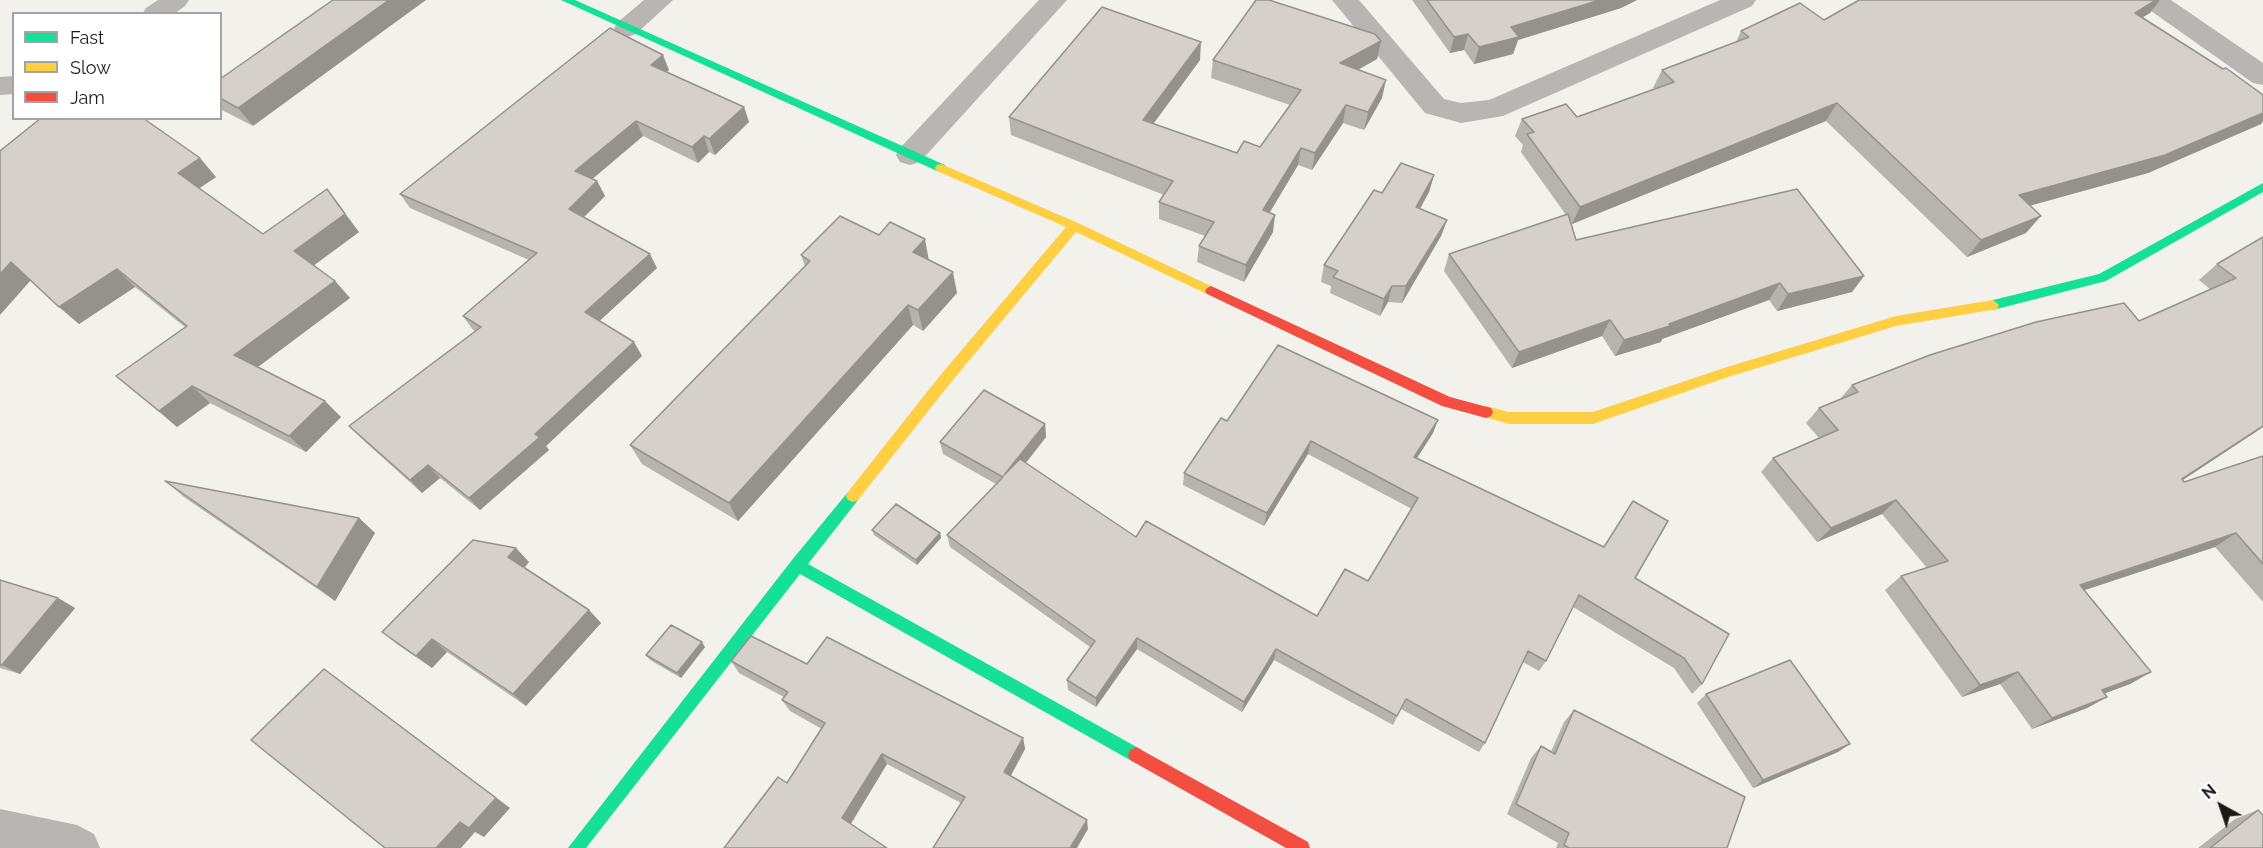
<!DOCTYPE html>
<style>
body{margin:0}
#map{position:relative;width:2263px;height:848px;overflow:hidden;background:#f2f1ec;font-family:Raleway,sans-serif}
canvas{display:block}
.legend{position:absolute;left:12px;top:12px;width:210px;height:108px;box-sizing:border-box;background:#fff;border:2px solid #a4a3a2;margin:0;padding:8px 10px;list-style:none;font-size:18px;color:#1c1a16}
.legend li{display:flex;align-items:center;gap:12px;height:30px}
.legend b{width:30px;border:2px solid #a4a3a2}
.north{position:absolute;left:2191px;top:776px;width:60px;height:60px;-webkit-text-stroke:4px #fff;paint-order:stroke;rotate:320deg;font-size:16px;font-weight:700;line-height:24px;text-align:center;color:#1c1a16}
.north::after{content:'';display:block;margin:auto;width:21px;height:27px;background:#1c1a16;clip-path:polygon(50% 0,100% 100%,50% 72%,0 100%)}
</style>
<div id="map">
<canvas width="2263" height="848"></canvas>
<ul class="legend">
<li><b style="height:8px;background:#16e098"></b>Fast</li>
<li><b style="height:8px;background:#ffcf43"></b>Slow</li>
<li><b style="height:8px;background:#f24e42"></b>Jam</li>
</ul>
<div class="north">N</div>
</div>
<script>
const g = document.querySelector('canvas').getContext('2d');
g.lineJoin = 'round';
function shape(rows) {
  const path = new Path2D();
  for (const r of rows) {
    path.moveTo(r[0], r[1]);
    for (let i = 2; i < r.length; i += 2) path.lineTo(r[i], r[i + 1]);
  }
  return path;
}
function fill(path, color) {
  g.fillStyle = color;
  g.fill(path, 'evenodd');
}
function strokePath(path, color, width, dash) {
  g.strokeStyle = color;
  g.lineWidth = width;
  g.lineCap = dash ? 'butt' : 'round';
  g.setLineDash(dash || []);
  g.stroke(path);
}
fill(shape([
 [158,0,189,0,185,6,174,14,142,14,146,8,158,0],
 [644,0,673,0,636,34,627,37,618,34,614,28,618,22,644,0],
 [1039,0,1067,0,920,162,910,165,900,162,896,155,900,148,1039,0],
 [1332,0,1359,0,1444,99,1461,103,1489,100,1720,0,1756,0,1752,6,1503,116,1461,123,1425,113,1332,0],
 [2140,0,2171,0,2263,63,2263,85,2253,83,2144,6,2140,0],
 [14,76,14,94,0,95,0,77,14,76],
 [0,809,77,825,94,834,100,848,0,848,0,809]
]), '#b8b5b3');
fill(shape([
 [561,0,575,0,945,165,947,168,945,171,937,171,561,0],
 [2263,183,2263,192,2106,281,1993,310,1987,305,1993,300,2099,274,2263,183],
 [853,490,858,492,860,496,858,500,808,564,1142,750,1144,755,1142,760,1136,763,1130,760,800,574,586,848,568,848,792,560,848,492,853,490]
]), '#16e098');
fill(shape([
 [941,164,1078,223,1215,288,1217,291,1215,294,1207,294,1076,232,948,386,858,500,853,502,848,500,846,496,848,492,938,378,1066,227,937,171,935,168,937,165,941,164],
 [1993,300,1999,305,1997,309,1896,326,1728,377,1593,424,1509,424,1481,416,1479,412,1481,408,1486,406,1509,412,1593,412,1727,367,1896,316,1993,300]
]), '#ffcf43');
fill(shape([
 [1211,286,1450,397,1491,408,1493,412,1491,416,1486,418,1442,406,1207,294,1205,291,1207,288,1211,286],
 [1136,747,1308,842,1310,848,1286,848,1130,760,1128,755,1130,750,1136,747]
]), '#f24e42');
fill(shape([
 [1412,0,1637,0,1621,8,1518,40,1513,54,1474,64,1464,50,1450,53],
 [2150,13,2142,17,2263,95,2263,121,2261,124,2148,173,2030,205,2026,233,1967,257,1826,121,1572,224,1571,221,1576,240,1864,276,1852,292,1777,311,1769,300,1662,339,1661,342,1615,356,1602,336,1512,368,1444,271,1449,254,1566,215,1521,152,1523,145,1515,136,1522,119,1577,117,1655,89,1653,88,1662,70,1736,42,1741,31,1824,20],
 [1381,41,1377,59,1358,70,1382,98,1364,130,1343,123,1312,170,1298,165,1270,212,1273,232,1244,282,1197,262,1199,246,1205,236,1159,219,1159,202,1164,195,1011,135,1009,117,1200,60,1153,124,1237,153,1260,147,1290,105,1211,78,1213,60],
 [669,70,667,72,744,107,749,122,715,155,709,152,698,163,643,136,592,179,597,181,605,196,584,217,657,268,599,321,642,356,546,446,549,450,480,510,440,478,422,493,362,439,349,426,475,331,473,330,463,316,529,260,410,208,400,194],
 [220,79,253,126,220,109],
 [0,151,216,177,199,188,263,234,359,232,314,265,335,281,350,298,258,367,341,417,306,452,210,403,177,427,116,376,185,327,135,287,79,324,30,280],
 [1434,175,1429,192,1420,209,1447,220,1441,236,1402,303,1388,302,1380,316,1330,293,1331,286,1321,282,1324,265],
 [2263,237,2263,427,2183,480,2184,482,2263,456,2263,602,2215,547,2084,590,2151,672,2130,684,2104,693,2107,697,2087,708,2032,729,2000,684,1962,697,1885,590,1901,576,1927,568,1882,514,1817,542,1761,472,1773,458,1819,438,1806,423,1819,408,1840,399,1852,385,2139,321,2210,289,2199,280,2217,264],
 [801,255,929,260,957,293,923,331,913,325,738,521,642,464,630,445,805,266],
 [1227,421,1433,433,1417,458,1604,547,1633,501,1635,578,1702,684,1692,694,1674,668,1573,607,1546,661,1539,671,1523,662,1485,743,1479,752,1401,709,1393,725,1274,660,1242,712,1137,649,1096,707,1068,690,1067,680,1090,647,950,547,947,535,996,484,943,454,940,442,1045,424,1046,437,1026,463,1136,537,1317,616,1368,581,1412,509,1308,454,1264,526,1183,485,1184,473],
 [165,481,359,518,375,533,335,601,184,497],
 [872,530,940,533,941,538,917,565,874,535],
 [529,562,524,568,589,610,601,623,526,706,447,652,432,668,398,645,382,632],
 [0,580,58,598,75,608,20,674,0,668],
 [705,647,681,678,650,660,646,655],
 [731,661,807,664,1023,738,1025,749,1010,776,1088,829,961,803,887,764,851,824,787,783,822,729,790,711,782,700,784,697,739,673],
 [1706,694,1838,752,1753,788,1697,703],
 [1574,710,1727,848,1556,848,1558,843,1507,814,1531,758,1541,746,1551,752,1564,722],
 [2258,810,2263,848,2198,848,2235,819]
]), '#b7b3ae');
fill(shape([
 [389,0,426,0,253,126,238,108],
 [1600,0,1637,0,1621,8,1518,40,1513,54,1474,64,1479,47,1511,27],
 [2156,0,2160,0,2150,13,2120,31,2135,13],
 [1468,34,1464,50,1450,53,1454,37],
 [1381,41,1377,59,1337,81,1340,63],
 [1201,42,1200,60,1143,138,1143,120],
 [663,55,669,70,658,81,651,65],
 [1386,80,1382,98,1364,130,1368,112],
 [1837,103,1826,121,1572,224,1580,207],
 [1346,105,1343,123,1312,170,1315,153],
 [744,107,749,122,715,155,709,139],
 [2263,113,2263,121,2261,124,2148,173,2004,213,2019,195],
 [636,121,643,136,583,187,575,171],
 [704,136,709,152,698,163,692,147],
 [1301,148,1298,165,1261,227,1263,210],
 [200,158,216,177,194,192,178,173],
 [1434,175,1429,192,1411,224,1416,207],
 [597,181,605,196,577,224,569,209],
 [327,189,359,232,309,269,294,251],
 [1275,215,1273,232,1244,282,1246,265],
 [2041,216,2026,233,1967,257,1981,240],
 [1447,220,1441,236,1402,303,1406,286],
 [925,239,929,261,913,252],
 [650,254,657,268,593,327,585,312],
 [11,262,31,280,0,315,0,274],
 [117,269,135,287,79,324,59,307],
 [953,272,957,293,923,331,918,310],
 [1864,276,1852,292,1777,311,1788,294],
 [335,281,350,298,251,372,234,355],
 [1780,283,1769,300,1662,339,1661,342,1615,356,1624,340],
 [1392,286,1388,302,1380,316,1384,299],
 [908,305,913,325,738,521,729,503],
 [1610,320,1602,336,1512,368,1519,352],
 [634,342,642,356,546,446,549,450,480,510,469,498,535,434],
 [192,386,210,403,177,427,159,411],
 [325,401,341,417,306,452,289,436],
 [1438,420,1433,433,1410,469,1414,457],
 [1045,424,1046,437,1006,488,1004,475],
 [2263,426,2263,427,2163,493,2182,479],
 [1311,441,1308,454,1264,526,1267,513],
 [428,465,440,478,422,493,410,480],
 [1896,500,1882,514,1817,542,1831,528],
 [359,518,375,533,335,601,317,587],
 [940,533,941,538,917,565,916,560],
 [2236,533,2215,547,2061,598,2080,585],
 [516,548,529,562,521,572,508,557],
 [58,598,75,608,20,674,2,665],
 [589,610,601,623,526,706,513,694],
 [1137,638,1137,649,1096,707,1096,698],
 [432,639,447,652,432,668,416,656],
 [702,642,705,647,681,678,677,673],
 [1276,649,1274,660,1242,712,1244,702],
 [324,669,342,682,510,808,484,837,475,832,461,848,436,848],
 [2018,672,2000,684,1962,697,1980,685],
 [2151,672,2130,684,2082,702,2102,690],
 [2107,697,2087,708,2032,729,2052,718],
 [1023,738,1025,749,1007,783,1004,772],
 [1850,744,1838,752,1753,788,1763,780],
 [882,754,887,764,848,828,842,818],
 [1087,820,1088,829,1077,848,1070,848]
]), '#95928d');
const building = shape([
 [333,0,389,0,238,108,220,98,220,79,333,0],
 [1256,0,1269,0,1375,34,1381,41,1340,63,1386,80,1368,112,1346,105,1315,153,1301,148,1263,210,1275,215,1246,265,1199,246,1214,222,1159,202,1173,181,1009,117,1102,7,1201,42,1143,120,1237,153,1244,141,1260,147,1301,90,1213,60,1256,0],
 [1427,0,1600,0,1511,27,1519,37,1479,47,1468,34,1454,37,1427,0],
 [1859,0,2156,0,2135,13,2223,69,2226,68,2263,95,2263,113,2165,155,2019,195,2041,216,1981,240,1837,103,1580,207,1527,134,1534,132,1522,119,1566,104,1577,117,1674,82,1662,70,1749,37,1741,31,1800,3,1824,20,1859,0],
 [610,28,663,55,651,65,744,107,709,139,704,136,692,147,636,121,575,171,597,181,569,209,650,254,585,312,634,342,535,434,540,437,469,498,428,465,410,480,349,426,481,327,463,316,537,253,400,194,610,28],
 [41,118,143,118,200,158,178,173,263,234,327,189,345,214,294,251,335,281,234,355,325,401,289,436,192,386,159,411,116,376,187,326,117,269,59,307,11,262,0,274,0,151,41,118],
 [1401,163,1434,175,1416,207,1447,220,1406,286,1392,286,1384,299,1333,277,1338,271,1324,265,1374,190,1382,193,1401,163],
 [1797,189,1864,276,1788,294,1780,283,1669,324,1670,326,1624,340,1610,320,1519,352,1449,254,1568,214,1576,240,1797,189],
 [840,216,879,235,890,222,925,239,913,252,953,272,918,310,908,305,729,503,630,445,810,261,801,255,840,216],
 [2263,237,2263,426,2182,479,2184,482,2263,456,2263,564,2236,533,2080,585,2151,672,2102,690,2107,697,2052,718,2018,672,1980,685,1901,576,1948,561,1896,500,1831,528,1773,458,1838,430,1819,408,1858,392,1852,385,1930,355,2036,322,2124,303,2139,321,2236,278,2217,264,2263,237],
 [1278,345,1438,420,1414,457,1604,547,1633,501,1668,521,1635,578,1729,634,1702,684,1684,658,1579,595,1546,661,1528,651,1485,743,1406,699,1397,716,1276,649,1244,702,1137,638,1096,698,1067,680,1095,641,947,535,1003,477,940,442,984,390,1045,424,1004,475,1020,459,1136,537,1146,521,1317,616,1345,569,1368,581,1418,498,1311,441,1267,513,1184,473,1221,418,1227,421,1278,345],
 [165,481,359,518,317,587,165,481],
 [896,504,940,533,916,560,872,530,896,504],
 [473,540,516,548,508,557,589,610,513,694,432,639,416,656,382,632,473,540],
 [0,580,58,598,2,665,0,665,0,580],
 [671,625,702,642,677,673,646,655,671,625],
 [751,636,807,664,827,637,1023,738,1004,772,1087,820,1070,848,933,848,965,797,882,754,842,818,887,848,724,848,778,777,787,783,825,723,782,700,788,692,731,661,751,636],
 [1790,660,1850,744,1763,780,1706,694,1790,660],
 [324,669,496,798,469,828,460,822,436,848,385,848,251,740,324,669],
 [1574,710,1745,797,1727,848,1569,848,1564,845,1569,833,1516,804,1541,746,1555,754,1574,710],
 [2258,810,2263,815,2263,848,2210,848,2258,810]
]);
fill(building, '#d5d0ca');
strokePath(building, '#95928d', 1.5);
</script>
